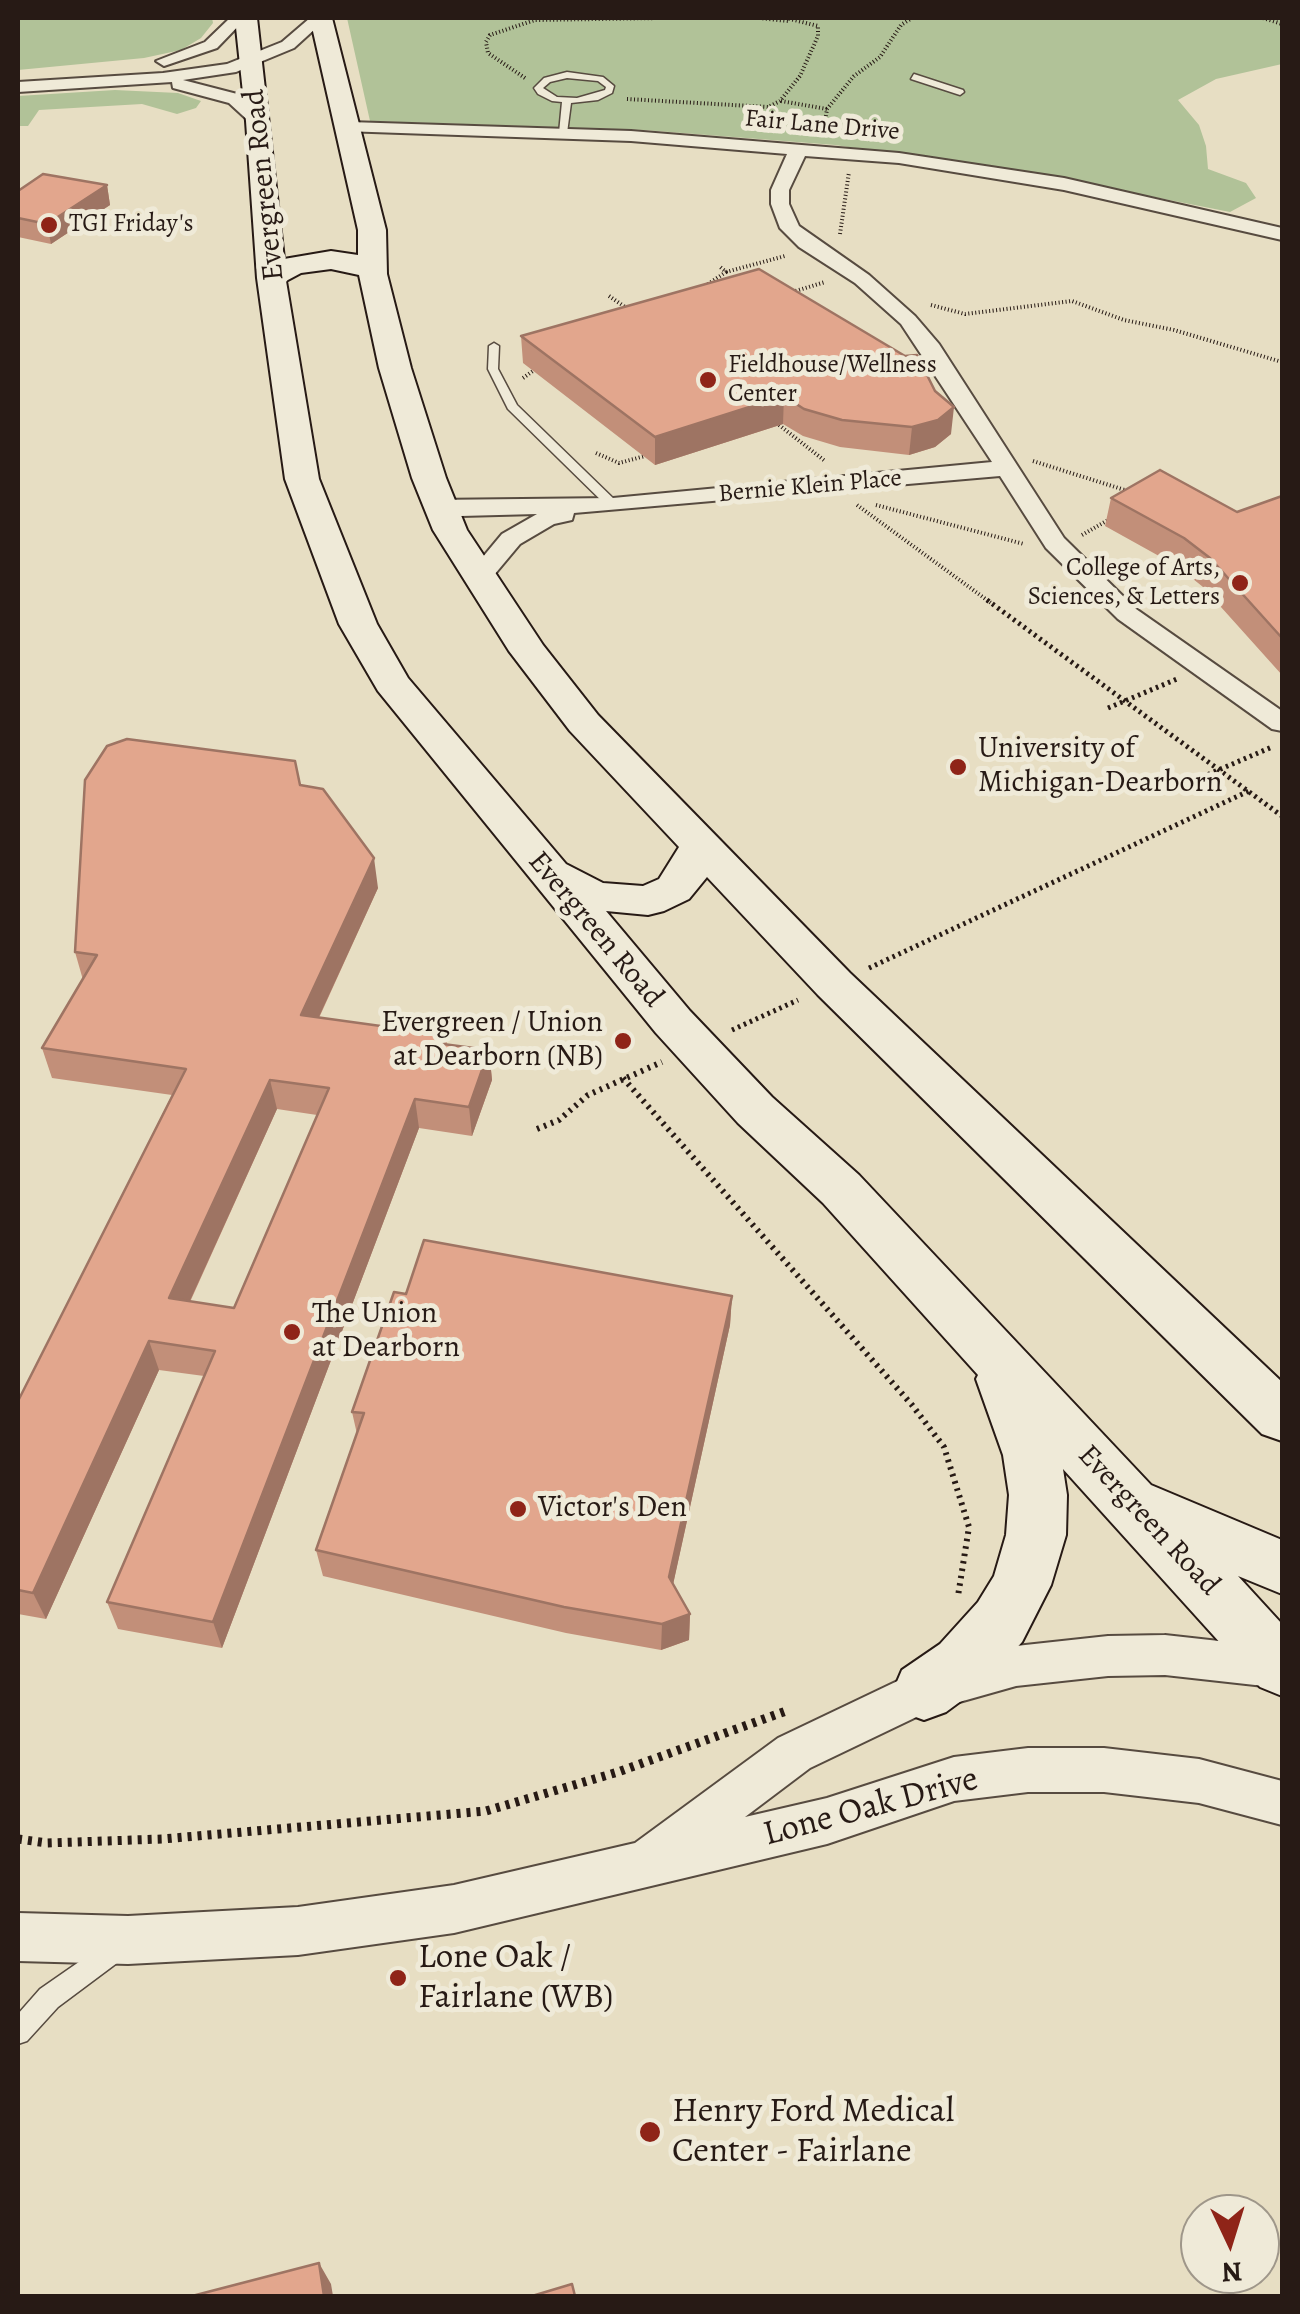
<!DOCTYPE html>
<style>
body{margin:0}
#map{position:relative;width:1300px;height:2314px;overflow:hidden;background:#e7dec3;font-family:Alegreya,serif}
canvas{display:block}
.frame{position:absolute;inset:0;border:20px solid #271a15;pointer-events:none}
.north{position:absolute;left:1180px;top:2194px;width:100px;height:100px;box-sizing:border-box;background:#efead8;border:2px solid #9f978a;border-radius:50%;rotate:176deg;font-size:28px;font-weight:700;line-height:40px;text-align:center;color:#271a15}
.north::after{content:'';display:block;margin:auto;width:35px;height:45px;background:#8f2418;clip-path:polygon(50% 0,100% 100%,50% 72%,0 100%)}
</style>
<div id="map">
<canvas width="1300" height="2314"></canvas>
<div class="frame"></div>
<div class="north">N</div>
</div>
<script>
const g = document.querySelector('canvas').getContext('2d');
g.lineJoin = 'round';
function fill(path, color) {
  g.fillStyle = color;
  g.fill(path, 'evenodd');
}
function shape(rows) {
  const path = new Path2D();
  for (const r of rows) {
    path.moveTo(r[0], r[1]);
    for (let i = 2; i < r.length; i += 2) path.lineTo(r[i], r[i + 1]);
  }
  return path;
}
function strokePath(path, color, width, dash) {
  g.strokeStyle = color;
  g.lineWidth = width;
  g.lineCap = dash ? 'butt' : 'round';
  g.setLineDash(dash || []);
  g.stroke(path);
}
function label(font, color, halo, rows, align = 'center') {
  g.font = font + ' Alegreya,serif';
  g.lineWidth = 10;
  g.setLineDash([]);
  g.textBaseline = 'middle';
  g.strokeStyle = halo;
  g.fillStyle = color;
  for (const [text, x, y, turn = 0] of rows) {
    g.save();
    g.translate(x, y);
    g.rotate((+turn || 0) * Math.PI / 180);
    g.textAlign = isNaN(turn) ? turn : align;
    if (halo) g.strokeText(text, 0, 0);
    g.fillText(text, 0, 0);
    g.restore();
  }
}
fill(shape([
 [18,18,212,18,213,23,201,38,181,50,144,58,18,70],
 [347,18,1279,18,1282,19,1282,64,1216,79,1178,100,1199,125,1206,146,1208,169,1246,183,1256,198,1230,212,1073,181,835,145,644,130,370,121],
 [115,90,178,93,201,101,196,108,177,114,142,104,39,110,28,126,18,126,18,96]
]), '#b1c298');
const lane = shape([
 [567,72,603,77,614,86,612,93,598,100,571,103,567,133,563,136,559,133,562,102,552,101,538,94,534,88,544,78,567,72],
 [567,78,598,81,606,87,605,90,577,98,557,97,543,88,550,82,567,78],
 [914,74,963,90,964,92,960,95,911,79,914,74],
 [494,343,499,346,498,369,517,405,617,502,617,508,609,508,508,409,488,369,489,346,494,343],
 [112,1939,121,1942,124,1951,121,1960,58,2007,27,2041,18,2044,18,2014,40,1989,112,1939]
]);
const street = shape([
 [230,18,246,18,217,48,164,66,156,61,205,42,230,18],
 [310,18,327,18,294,48,236,72,183,80,241,95,265,117,265,125,253,125,229,103,173,88,172,82,18,92,18,82,163,73,227,64,282,42,310,18],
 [349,122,631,131,899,153,1064,178,1282,228,1282,240,1064,190,899,163,805,156,789,190,789,204,799,226,869,275,915,316,939,344,1064,538,1136,609,1282,711,1282,731,1272,729,1118,619,1046,548,1000,476,574,513,572,520,554,524,520,544,489,581,471,581,467,576,502,534,537,514,461,516,431,510,427,505,431,500,613,498,992,462,901,324,855,283,799,247,780,228,771,204,771,190,787,154,631,141,343,131,343,123,349,122],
 [1165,1635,1282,1648,1282,1688,1165,1675,1108,1676,1016,1686,931,1710,810,1768,745,1817,827,1798,954,1757,1028,1748,1104,1748,1199,1759,1282,1781,1282,1825,1199,1803,1104,1792,1028,1792,954,1801,827,1844,454,1933,298,1955,128,1964,18,1961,18,1913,128,1916,298,1907,454,1885,635,1843,778,1738,908,1676,1016,1646,1108,1636,1165,1635]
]);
const secondary = shape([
 [235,18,257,18,284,259,331,251,358,255,358,230,310,18,332,18,386,230,387,274,411,368,446,478,467,530,543,645,598,715,850,973,1282,1382,1282,1441,1262,1434,818,995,707,877,689,899,664,911,648,915,606,911,690,1011,772,1097,859,1175,1151,1485,1282,1540,1282,1594,1238,1576,1282,1624,1282,1696,1260,1687,1063,1469,1067,1495,1066,1535,1051,1585,1022,1642,984,1684,946,1712,924,1720,902,1712,893,1691,902,1670,940,1644,978,1602,994,1576,1006,1535,1009,1495,1003,1455,976,1379,978,1375,823,1203,738,1123,656,1033,378,691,339,624,285,479,257,278,246,121,235,18],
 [331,269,359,275,379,368,412,478,433,530,509,651,570,731,679,847,659,879,643,886,603,883,566,864,408,678,377,624,319,479,286,281,301,273,331,269]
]);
strokePath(lane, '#574b40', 3);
strokePath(street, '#574b40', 4);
strokePath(secondary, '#271a15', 4);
strokePath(shape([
 [759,18,788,21],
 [1263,18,1282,24],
 [525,78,488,53,486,42,490,35,535,20,660,18],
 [627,99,768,107,780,101,800,76,818,36,818,26,786,18],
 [781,101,827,109],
 [837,131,825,122,827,109,854,76,880,57,901,25,912,18],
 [840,234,849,172],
 [726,272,785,256],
 [702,288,726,272,719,266],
 [789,293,825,282],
 [609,296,628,309],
 [931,305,965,314,1072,301,1124,320,1174,330,1282,362],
 [523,378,533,371],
 [779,425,825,461],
 [596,453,619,463,645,456],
 [1033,461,1131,492],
 [857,505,991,603],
 [876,505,1024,544],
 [1082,535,1110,519]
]), '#271a15', 4, [1, 2.5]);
strokePath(shape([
 [987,600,1282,816],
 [1108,708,1177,679],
 [1202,777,1272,747],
 [869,968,1249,791],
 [732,1030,798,1000]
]), '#271a15', 5, [2.5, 4]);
strokePath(shape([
 [623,1078,912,1405,944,1447,969,1527,958,1596],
 [537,1129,559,1120,588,1095,662,1062]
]), '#271a15', 6, [2.5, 5]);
strokePath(shape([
 [18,1839,47,1843,162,1839,486,1811,618,1772,786,1711]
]), '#271a15', 9, [4, 6]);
fill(lane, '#efead8');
fill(street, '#efead8');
fill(secondary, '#efead8');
fill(shape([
 [107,185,110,205,51,244,18,237,18,191],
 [521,336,905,356,951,434,935,447,909,455,840,447,803,436,783,424,655,465,523,363],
 [1282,496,1282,675,1203,587,1177,566,1105,526,1111,498,1237,512],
 [300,785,378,888,319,1018,446,1035,447,1045,489,1050,492,1080,472,1136,419,1128,222,1648,118,1629,107,1602,204,1376,159,1370,46,1619,18,1614,18,1401,172,1095,52,1078,42,1048,83,980,75,952],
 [277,1109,317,1115,234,1308,190,1302],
 [406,1294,732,1296,730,1325,673,1584,690,1614,689,1640,661,1650,566,1633,323,1576,316,1550,357,1434,352,1412]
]), '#c28f79');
fill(shape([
 [107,185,110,205,51,244,47,224],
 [784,396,783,424,655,465,655,437],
 [954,407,951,434,935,447,909,455,912,427],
 [374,858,378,888,306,1045,301,1015],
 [489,1050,492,1080,472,1136,469,1107],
 [270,1080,277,1109,178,1327,169,1298],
 [415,1099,419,1128,222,1648,213,1622],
 [732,1296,730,1325,669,1603,669,1577],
 [149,1341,159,1370,46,1619,33,1593],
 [690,1614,689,1640,661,1650,662,1624],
 [319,2263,331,2284,333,2296,324,2296]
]), '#9e7463');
const building = shape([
 [43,174,107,185,47,224,18,218,18,191,43,174],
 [759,269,905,356,917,355,935,391,954,407,938,420,912,427,842,420,804,409,784,396,655,437,521,336,759,269],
 [1160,470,1237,512,1282,496,1282,638,1210,558,1184,538,1111,498,1160,470],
 [127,739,295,761,300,785,323,789,374,858,301,1015,446,1035,443,1044,489,1050,469,1107,415,1099,213,1622,107,1602,215,1351,149,1341,33,1593,18,1590,18,1401,186,1069,42,1048,97,955,75,952,85,780,107,746,127,739],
 [270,1080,329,1088,234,1308,169,1298,270,1080],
 [424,1240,732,1296,669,1577,690,1614,662,1624,564,1607,316,1550,364,1413,352,1412,394,1292,406,1294,424,1240],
 [319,2263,324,2296,192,2296,319,2263],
 [572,2284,575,2296,532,2296,572,2284]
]);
fill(building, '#e2a68d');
strokePath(building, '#9e7463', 2.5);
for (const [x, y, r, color] of [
 [49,225,10,"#8f2418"],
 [708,380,10,"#8f2418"],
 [1240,583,10,"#8f2418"],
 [958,767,10,"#8f2418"],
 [623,1041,10,"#8f2418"],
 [292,1332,10,"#8f2418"],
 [518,1509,10,"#8f2418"],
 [398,1978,10,"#8f2418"],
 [650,2132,12,"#8f2418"]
]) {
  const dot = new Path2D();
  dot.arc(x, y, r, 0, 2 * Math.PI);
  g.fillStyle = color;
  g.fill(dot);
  strokePath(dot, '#efead8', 4);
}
label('25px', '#271a15', '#efead8', [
 ["Fair Lane Drive",822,126,5],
 ["Bernie Klein Place",810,487,-5]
]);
label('25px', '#271a15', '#efead8', [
 ["TGI Friday's",69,225],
 ["Fieldhouse/Wellness",728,366],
 ["Center",728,395],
 ["College of Arts,",1220,569,"right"],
 ["Sciences, & Letters",1220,598,"right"]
], 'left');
label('30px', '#271a15', '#efead8', [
 ["Evergreen Road",265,185,-96],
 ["Evergreen Road",595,930,50],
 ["Evergreen Road",1148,1521,47]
]);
label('30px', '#271a15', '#efead8', [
 ["University of",978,750],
 ["Michigan-Dearborn",978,784],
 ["Evergreen / Union",603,1024,"right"],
 ["at Dearborn (NB)",603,1058,"right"],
 ["The Union",312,1315],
 ["at Dearborn",312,1349],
 ["Victor's Den",538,1509]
], 'left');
label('35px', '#271a15', '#efead8', [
 ["Lone Oak Drive",871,1808,-15]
]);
label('35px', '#271a15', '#efead8', [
 ["Lone Oak /",418,1958],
 ["Fairlane (WB)",418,1998],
 ["Henry Ford Medical",672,2112],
 ["Center - Fairlane",672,2152]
], 'left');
</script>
